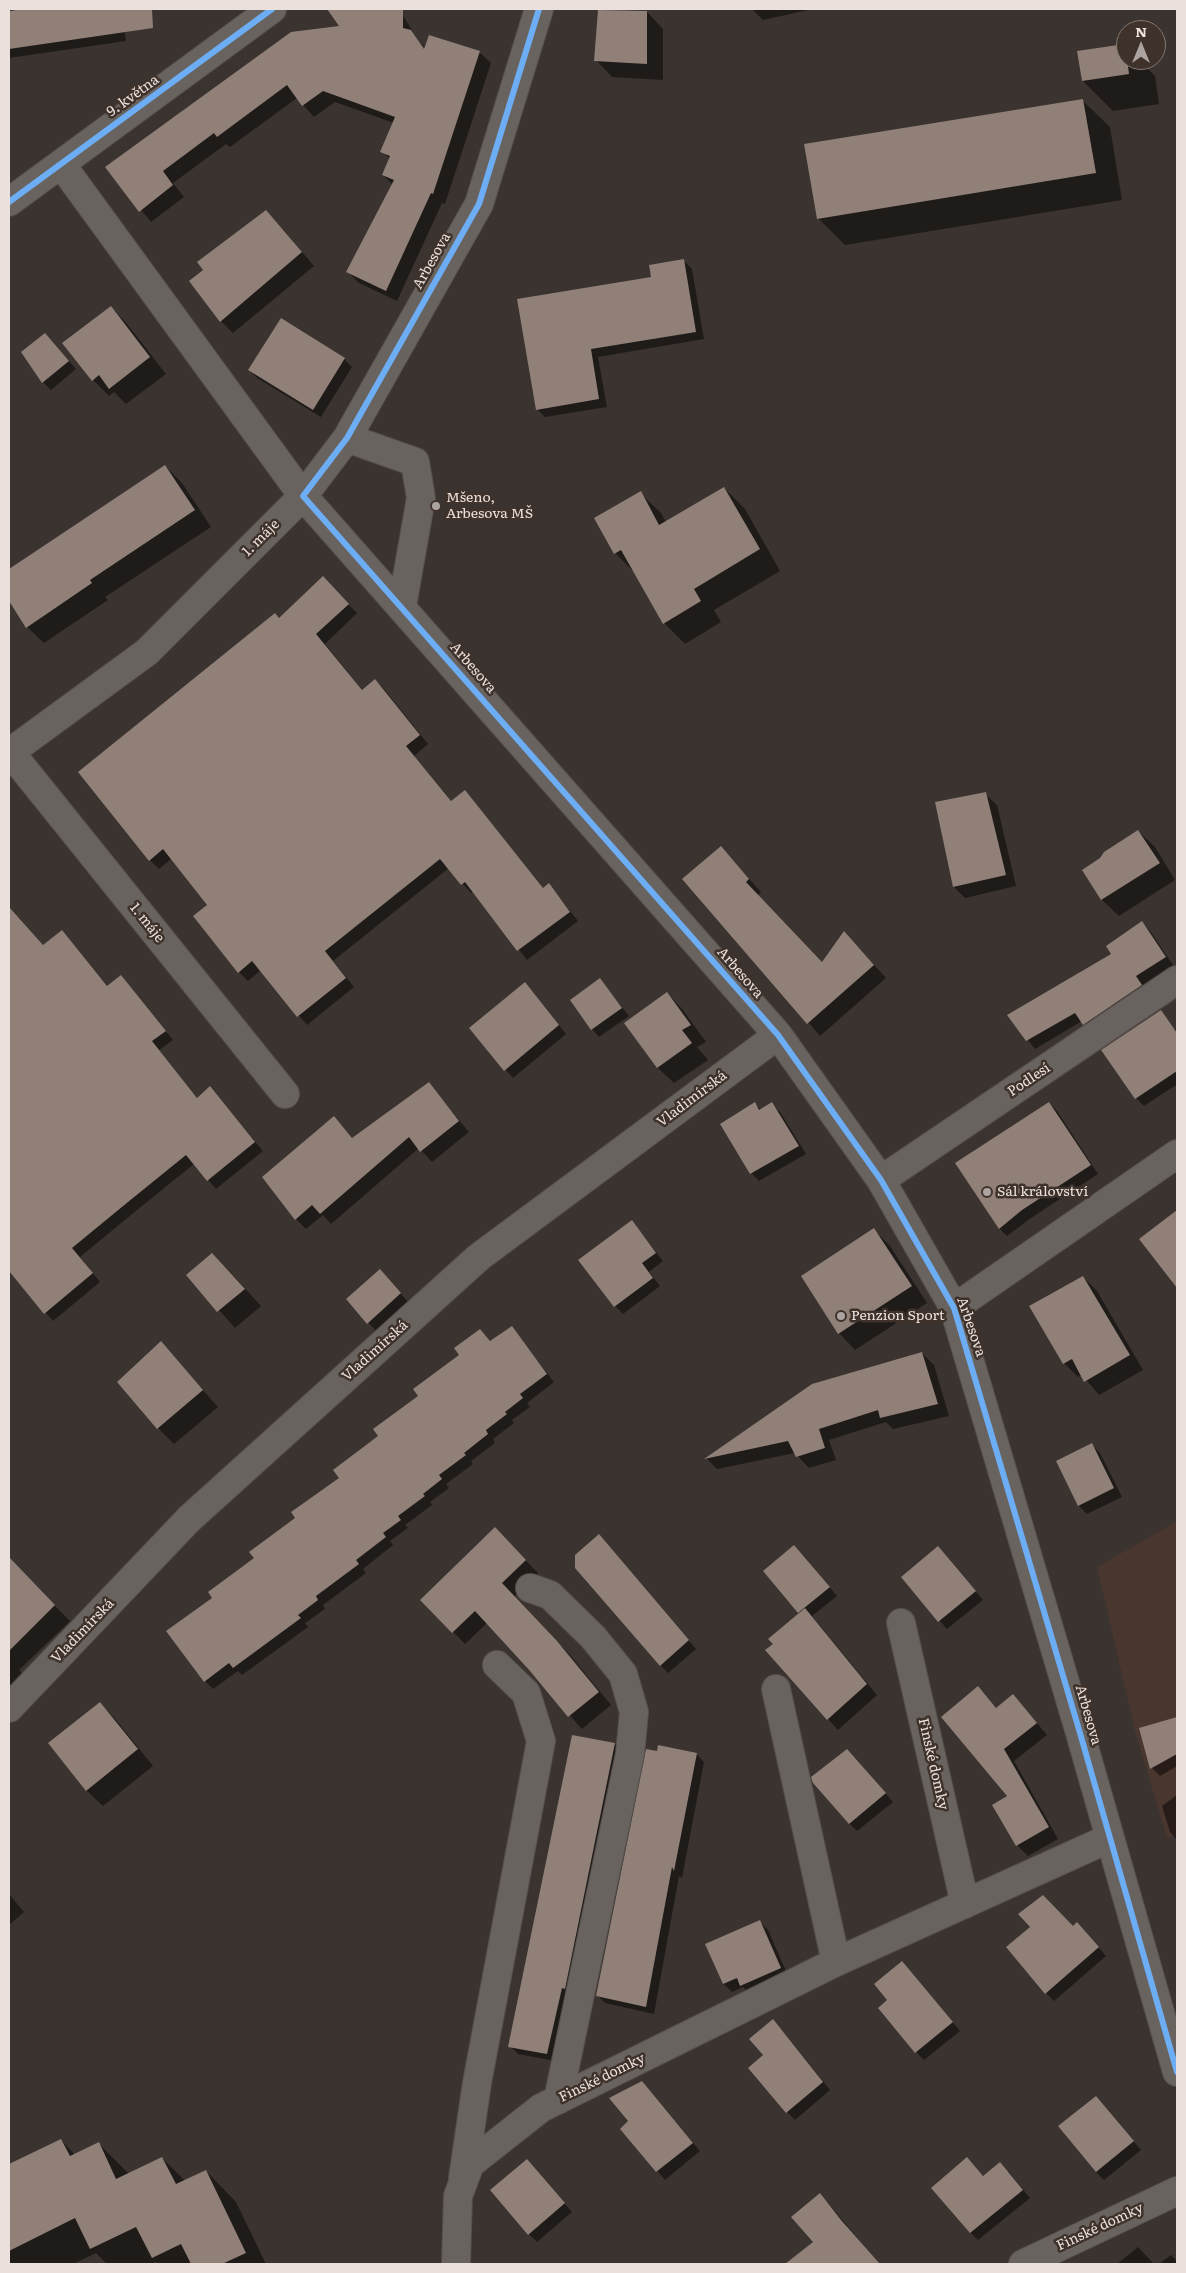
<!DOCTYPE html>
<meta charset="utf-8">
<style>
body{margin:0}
#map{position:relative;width:1186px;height:2273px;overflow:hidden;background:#3a3330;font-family:Literata,serif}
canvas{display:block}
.frame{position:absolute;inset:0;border:10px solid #eae1dd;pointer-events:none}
.north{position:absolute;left:1116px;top:20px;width:50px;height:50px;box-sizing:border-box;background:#3f322b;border:1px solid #837872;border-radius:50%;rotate:0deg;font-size:14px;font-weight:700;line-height:20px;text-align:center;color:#eae1dd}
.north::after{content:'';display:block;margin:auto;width:18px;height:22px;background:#aca4a0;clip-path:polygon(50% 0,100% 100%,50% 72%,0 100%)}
</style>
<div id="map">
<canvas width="1186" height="2273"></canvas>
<div class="frame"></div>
<div class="north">N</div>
</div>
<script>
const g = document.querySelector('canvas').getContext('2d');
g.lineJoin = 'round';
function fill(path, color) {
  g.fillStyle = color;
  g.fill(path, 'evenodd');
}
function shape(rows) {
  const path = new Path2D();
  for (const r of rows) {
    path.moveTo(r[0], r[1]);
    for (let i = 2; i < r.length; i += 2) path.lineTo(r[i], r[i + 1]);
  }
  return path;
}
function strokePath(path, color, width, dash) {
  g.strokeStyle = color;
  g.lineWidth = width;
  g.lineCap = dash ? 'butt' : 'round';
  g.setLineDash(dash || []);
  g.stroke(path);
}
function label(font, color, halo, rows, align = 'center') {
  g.font = font + ' Literata,serif';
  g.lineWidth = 5;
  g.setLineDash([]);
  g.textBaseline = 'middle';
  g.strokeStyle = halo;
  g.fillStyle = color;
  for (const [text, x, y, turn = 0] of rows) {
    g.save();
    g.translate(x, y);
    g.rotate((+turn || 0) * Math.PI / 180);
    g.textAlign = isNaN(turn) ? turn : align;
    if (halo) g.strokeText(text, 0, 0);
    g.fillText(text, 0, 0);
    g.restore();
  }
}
fill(shape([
 [1177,1521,1177,1836,1167,1838,1135,1731,1097,1567]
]), '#49362e');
fill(shape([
 [9,9,121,9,126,41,9,58],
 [329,9,399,9,427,55,429,54,420,41,426,48,479,52,491,63,445,204,442,203,397,301,359,283,348,272,393,185,383,175,390,159,382,151,394,123,335,102,314,117,297,98,230,147,226,144,173,183,184,197,151,222,107,168,341,27],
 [752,9,813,9,763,20],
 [647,12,663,29,663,80,612,77,596,60],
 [1124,46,1126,60,1139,60,1155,76,1159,104,1113,111,1083,81],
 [1083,101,1110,127,1122,200,845,245,818,218],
 [278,224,314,266,233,333,221,321],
 [684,261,692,269,704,339,598,357,607,407,545,417,537,409,652,278],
 [111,307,127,324,166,374,126,404,114,392,109,396,93,380],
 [53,343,76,369,51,390,43,382],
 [344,359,352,367,321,417,257,378,249,370],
 [165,466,182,483,211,527,105,597,108,600,44,643,27,627,9,599,9,571],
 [724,488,745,509,780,571,714,610,721,622,685,644,664,623,636,574,615,553,640,493,661,513,666,522],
 [331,587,357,613,325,644,363,691,375,680,384,689,428,744,414,756,452,802,465,792,544,889,549,885,578,921,527,960,474,891,471,893,449,868,333,961,354,987,307,1025,261,970,248,981,239,972,209,905,172,858,159,869,150,860,279,619],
 [985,794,997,805,1016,886,965,898,954,887],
 [1138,831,1155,847,1175,880,1119,916,1102,900,1084,870],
 [721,848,761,892,758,895,823,963,856,945,886,978,820,1036,684,879],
 [9,908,44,947,62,932,108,987,121,976,173,1040,159,1050,198,1099,210,1088,263,1151,216,1189,194,1164,137,1210,80,1257,100,1282,53,1321,9,1269],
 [1142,923,1150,931,1173,965,1143,985,1149,993,1092,1032,1082,1021,1035,1049,1009,1015,1113,955],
 [600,980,629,1016,599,1037,592,1029],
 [532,991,566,1034,513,1078,470,1028],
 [667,993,683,1010,706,1042,697,1047,708,1060,674,1083,657,1067],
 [1160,1012,1177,1032,1177,1088,1176,1085,1144,1106,1136,1098],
 [429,1084,469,1132,432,1162,419,1148,331,1224,323,1215,306,1229,296,1219,334,1117,353,1139],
 [1049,1103,1057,1111,1098,1174,1031,1218,1007,1236,999,1228],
 [755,1104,761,1110,772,1104,780,1112,806,1154,759,1181,751,1173],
 [1177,1211,1177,1286,1141,1239],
 [632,1222,663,1261,649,1272,660,1286,623,1314,615,1306],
 [874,1230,890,1246,927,1303,855,1350,839,1333],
 [229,1271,261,1306,235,1328,188,1275],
 [1083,1277,1097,1291,1143,1370,1099,1395,1082,1375,1078,1377,1064,1363],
 [388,1279,408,1302,376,1331,347,1299],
 [511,1327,554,1382,527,1403,530,1407,512,1420,514,1423,493,1439,495,1443,471,1461,473,1464,446,1484,449,1488,430,1502,432,1505,405,1525,408,1528,390,1541,393,1545,363,1569,366,1573,323,1605,325,1609,305,1623,308,1627,242,1675,238,1671,213,1689,205,1681,214,1598,341,1478,461,1355,480,1330,491,1342],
 [161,1343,218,1407,174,1444,158,1428],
 [922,1353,934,1365,949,1416,893,1429,886,1422,829,1440,836,1460,809,1468,795,1453,717,1469,706,1458],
 [1092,1445,1100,1453,1122,1497,1087,1514,1079,1506,1058,1462],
 [495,1529,538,1573,514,1597,570,1655,611,1705,582,1729,487,1623,465,1644,422,1600],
 [606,1544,696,1649,668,1673,660,1665],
 [802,1554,837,1596,812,1616,877,1695,838,1730,828,1719,775,1644,801,1614,765,1571],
 [945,1556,983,1600,947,1629,902,1577],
 [11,1562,70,1621,19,1670,29,1681,9,1702,9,1564],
 [978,1687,997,1709,1013,1695,1047,1735,1014,1761,1058,1839,1028,1856,1017,1845,1009,1796],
 [100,1703,116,1720,153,1766,103,1806,86,1790],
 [1177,1719,1177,1766,1160,1776,1152,1768,1140,1729],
 [615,1744,623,1752,555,2061,518,2054,510,2046],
 [658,1752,696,1754,704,1762,682,1878,679,1876,654,2014,605,2003,597,1995],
 [855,1758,893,1802,857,1831,849,1823],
 [1177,1795,1177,1840,1170,1832,1162,1806],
 [9,1894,24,1912,9,1925],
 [760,1922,768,1930,788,1976,749,1993,743,1987,732,1992,724,1984,707,1945],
 [1085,1932,1106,1956,1054,2001,1046,1993],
 [910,1971,960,2031,924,2060,916,2052,889,2000],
 [781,2029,830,2090,795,2120,787,2112,765,2055],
 [642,2082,700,2151,665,2180,622,2129,630,2122],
 [1104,2106,1141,2150,1104,2180,1096,2172],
 [61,2140,75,2155,98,2143,129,2174,162,2158,185,2181,206,2171,236,2202,266,2264,159,2264,156,2262,151,2264,107,2264,96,2253,73,2264,9,2264,9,2165],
 [967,2159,984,2177,1008,2171,1030,2198,978,2240,970,2232],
 [527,2160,572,2212,537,2242,529,2234],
 [820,2195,828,2203,879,2264,818,2264,806,2249,815,2242],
 [1138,2247,1154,2264,1117,2264],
 [1171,2255,1177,2261,1177,2264,1159,2264]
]), '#0007');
fill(shape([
 [24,9,152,9,153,28,9,49,9,11],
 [327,9,403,9,403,28,411,30,424,49,429,35,480,51,433,194,431,193,386,291,346,272,394,180,382,175,390,156,380,152,395,117,323,91,302,106,287,85,217,137,214,133,163,171,173,185,139,212,105,167,291,32,339,26],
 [598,10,647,11,647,64,594,61],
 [1125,44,1129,74,1082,81,1077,51],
 [1083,99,1096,173,817,219,804,144],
 [266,210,302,252,220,322,189,281,203,270,197,262],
 [684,259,696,332,591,349,599,399,536,410,517,299,651,277,649,265],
 [111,306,150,357,109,389,99,375,92,381,62,343],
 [281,318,345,358,313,410,248,370],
 [45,333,69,361,42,383,21,352],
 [165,465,195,510,90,580,92,583,26,628,9,601,9,569],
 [724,487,760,549,694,589,701,601,663,624,621,550,614,554,594,518,641,491,659,525],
 [323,576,349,604,316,634,362,690,375,679,420,735,406,746,451,801,465,790,543,888,549,883,570,912,517,951,465,882,461,885,440,859,325,951,346,978,297,1017,252,961,238,973,193,916,207,905,163,849,149,861,78,772,275,613,279,618],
 [986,792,1006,875,953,887,935,802],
 [1138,830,1160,863,1101,900,1082,870,1100,858,1104,852],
 [721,846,749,879,746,882,822,962,844,931,874,965,807,1024,682,879],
 [9,907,43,945,62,930,107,986,121,975,166,1031,152,1041,197,1098,210,1086,255,1142,207,1181,186,1155,128,1202,72,1248,93,1273,44,1314,9,1271],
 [1142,921,1166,957,1136,976,1142,985,1083,1025,1075,1013,1026,1041,1007,1015,1111,954,1106,946],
 [600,978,622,1008,591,1030,570,1000],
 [525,982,559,1025,504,1071,469,1028],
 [667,992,691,1025,682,1030,692,1043,657,1068,624,1023],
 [1161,1010,1177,1033,1177,1071,1135,1099,1101,1050],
 [429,1082,459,1121,420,1152,409,1137,320,1214,312,1205,295,1220,262,1177,334,1116,352,1138],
 [755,1102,759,1110,772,1102,799,1146,750,1174,720,1124],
 [1049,1102,1091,1165,1022,1210,999,1229,955,1163],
 [1177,1210,1177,1288,1139,1239],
 [632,1220,656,1253,642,1263,653,1278,614,1307,578,1260],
 [874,1228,912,1286,838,1334,801,1276],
 [212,1253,245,1289,217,1312,186,1275],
 [380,1269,401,1293,367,1324,346,1299],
 [1083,1276,1130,1355,1084,1382,1072,1359,1063,1364,1029,1306],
 [512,1326,547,1374,520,1394,523,1398,505,1412,507,1414,486,1430,488,1434,464,1453,466,1455,439,1475,442,1479,423,1494,425,1496,398,1516,401,1520,383,1533,386,1537,356,1560,359,1564,316,1596,318,1600,298,1615,301,1618,233,1668,229,1663,204,1682,166,1631,212,1598,208,1592,254,1558,249,1552,295,1518,291,1512,339,1478,333,1470,378,1436,373,1429,418,1396,413,1389,459,1355,454,1348,480,1329,490,1341],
 [161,1341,203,1390,157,1429,117,1382],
 [922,1352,938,1404,880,1418,878,1410,819,1429,825,1448,796,1457,788,1441,704,1459,812,1384],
 [1092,1443,1114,1488,1078,1506,1056,1461],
 [495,1527,526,1560,502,1583,557,1641,599,1692,568,1717,530,1671,475,1611,452,1633,420,1600],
 [599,1534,689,1640,660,1666,575,1568,575,1555],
 [794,1545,830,1587,798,1613,763,1571],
 [938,1546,976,1591,938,1622,901,1577],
 [9,1557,55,1605,9,1651],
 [805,1608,867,1684,827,1720,765,1650,773,1644,768,1639],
 [978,1686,996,1708,1013,1694,1037,1723,1004,1749,1049,1827,1016,1846,992,1805,1007,1796,941,1717],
 [100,1702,138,1749,86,1791,48,1743],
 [1177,1717,1177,1754,1150,1769,1139,1728],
 [572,1735,615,1743,565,1989,562,1988,547,2054,508,2047],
 [658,1745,697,1753,674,1871,672,1867,646,2007,596,1996,646,1749,657,1751],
 [847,1749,886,1793,849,1824,813,1783,811,1777],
 [1043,1895,1073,1926,1077,1922,1099,1947,1045,1994,1006,1947,1030,1927,1018,1914],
 [760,1920,781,1968,740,1986,737,1978,723,1984,705,1944],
 [902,1961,953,2022,915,2053,878,2008,887,2000,874,1984],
 [773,2019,823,2082,786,2113,748,2068,763,2055,749,2039],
 [642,2081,693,2143,656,2172,620,2129,628,2121,609,2098],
 [1096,2096,1134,2141,1096,2172,1058,2126],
 [61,2139,70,2156,99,2142,116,2179,162,2157,176,2184,206,2170,246,2253,222,2264,191,2264,181,2244,152,2258,136,2227,90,2249,75,2218,9,2251,9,2164],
 [967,2157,983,2176,1000,2162,1023,2190,970,2233,931,2188],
 [527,2159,565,2203,528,2235,490,2190],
 [820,2193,841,2220,880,2264,785,2264,813,2242,791,2217]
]), '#908078');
const minor = shape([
 [61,164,303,496,778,1035,881,1180,954,1308,1080,1733,1177,2072],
 [9,202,272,9],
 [347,438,415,462,421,498,402,606],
 [10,752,285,1094],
 [9,753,147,652,303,496,347,438,479,204,539,9],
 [881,1180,1177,980],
 [954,1308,1177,1154],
 [530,1588,550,1595,593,1637,623,1674,634,1712,630,1754,558,2100],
 [901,1623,965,1904],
 [776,1689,836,1962],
 [9,1708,189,1519,479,1257,778,1035],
 [463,2178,477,2083,541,1741,526,1693,497,1665],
 [456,2264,458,2196,470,2164,541,2108,836,1962,1110,1838],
 [1023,2264,1177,2191]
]);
strokePath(minor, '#564f4c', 30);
strokePath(minor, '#696360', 28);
strokePath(shape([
 [539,9,479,204,347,438,303,496,778,1035,881,1180,954,1308,1080,1733,1177,2072],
 [9,202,272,9]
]), '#6dadf4', 6);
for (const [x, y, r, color] of [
 [436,506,5,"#aca4a0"],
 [987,1192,5,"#aca4a0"],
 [841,1316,5,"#aca4a0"]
]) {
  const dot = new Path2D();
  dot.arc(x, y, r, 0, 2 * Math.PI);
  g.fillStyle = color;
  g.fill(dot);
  strokePath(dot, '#3f322b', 2);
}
label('14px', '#eae1dd', '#3f322b', [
 ["9. května",133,96,-36],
 ["Arbesova",432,261,-61],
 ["1. máje",261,538,-45],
 ["Arbesova",473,668,49],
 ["1. máje",147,923,51],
 ["Arbesova",740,973,49],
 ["Podlesí",1029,1080,-34],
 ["Vladimírská",692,1099,-37],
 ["Arbesova",971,1327,71],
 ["Vladimírská",375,1351,-42],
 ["Vladimírská",83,1631,-46],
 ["Arbesova",1088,1715,74],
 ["Finské domky",933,1764,77],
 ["Finské domky",602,2078,-26],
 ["Finské domky",1100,2227,-25]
]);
label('14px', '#eae1dd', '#3f322b', [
 ["Mšeno,",446,498],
 ["Arbesova MŠ",446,514],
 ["Sál království",997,1192],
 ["Penzion Sport",851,1316]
], 'left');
</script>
